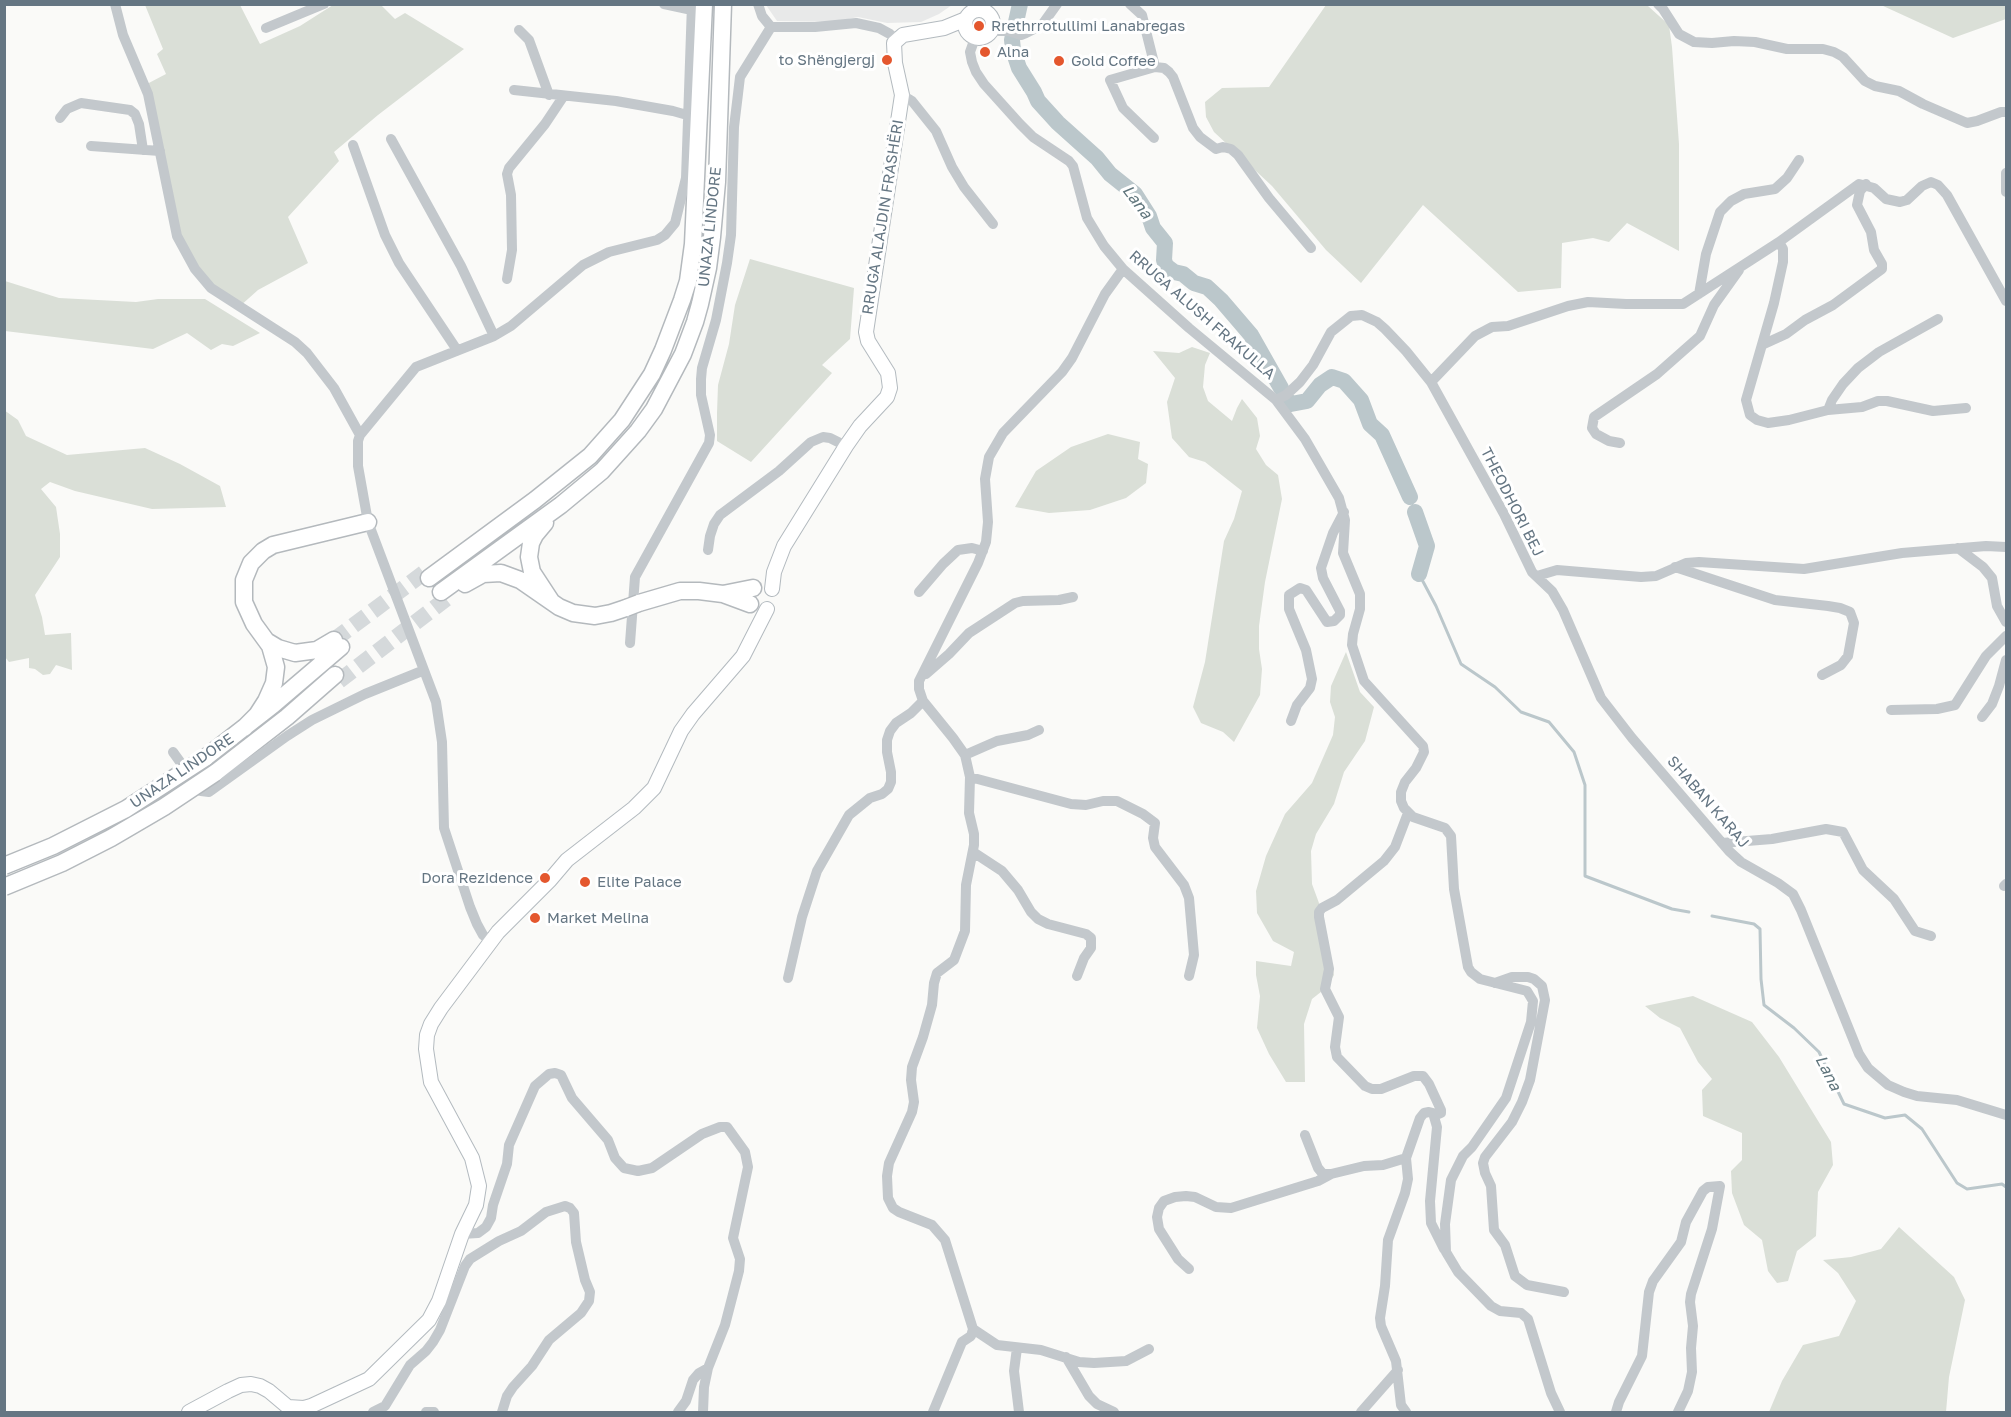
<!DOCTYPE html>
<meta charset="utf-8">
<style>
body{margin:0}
#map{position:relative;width:2011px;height:1417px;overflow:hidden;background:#fafaf8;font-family:"Golos Text",sans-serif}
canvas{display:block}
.frame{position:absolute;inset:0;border:6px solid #657683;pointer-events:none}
</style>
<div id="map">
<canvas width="2011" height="1417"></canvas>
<div class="frame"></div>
</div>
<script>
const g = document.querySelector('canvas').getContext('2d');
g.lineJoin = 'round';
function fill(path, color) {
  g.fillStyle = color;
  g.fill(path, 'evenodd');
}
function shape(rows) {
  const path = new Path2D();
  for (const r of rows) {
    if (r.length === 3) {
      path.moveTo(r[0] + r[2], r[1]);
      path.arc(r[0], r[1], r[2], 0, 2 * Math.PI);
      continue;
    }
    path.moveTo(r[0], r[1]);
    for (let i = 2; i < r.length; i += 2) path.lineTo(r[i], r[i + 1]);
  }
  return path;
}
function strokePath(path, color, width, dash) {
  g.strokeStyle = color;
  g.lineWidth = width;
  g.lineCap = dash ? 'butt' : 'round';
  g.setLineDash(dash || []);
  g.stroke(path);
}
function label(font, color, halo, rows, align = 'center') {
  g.font = font + ' "Golos Text",sans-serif';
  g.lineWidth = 6;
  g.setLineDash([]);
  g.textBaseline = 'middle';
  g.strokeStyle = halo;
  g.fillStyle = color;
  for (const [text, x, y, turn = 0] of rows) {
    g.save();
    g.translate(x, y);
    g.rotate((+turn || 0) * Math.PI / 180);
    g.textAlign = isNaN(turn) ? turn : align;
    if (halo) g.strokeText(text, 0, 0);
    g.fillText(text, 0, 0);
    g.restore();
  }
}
fill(shape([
 [766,5,952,5,939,14,921,22,887,23,858,17,833,22,777,21]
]), '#e8e9e9');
fill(shape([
 [145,5,240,5,260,44,300,26,333,5,381,5,395,19,405,13,464,49,378,115,334,152,339,161,288,217,308,263,258,290,239,307,211,288,180,244,145,85,166,74,157,54,163,49],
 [1326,5,1648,6,1669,25,1672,47,1679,144,1679,251,1627,223,1609,242,1593,238,1562,243,1561,288,1518,292,1423,205,1361,283,1326,250,1272,186,1214,132,1206,117,1205,102,1222,88,1269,87],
 [1881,5,2006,5,2006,19,1953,38],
 [750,259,854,288,850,339,822,365,832,373,751,462,717,441,717,413,718,385,729,344,735,305],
 [5,281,59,298,136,302,158,299,205,299,260,333,233,346,222,344,211,350,187,333,153,349,5,331],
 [1192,347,1210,353,1205,365,1203,387,1208,401,1232,421,1237,408,1242,399,1257,418,1260,436,1256,449,1266,465,1278,475,1282,499,1265,582,1259,626,1259,649,1262,669,1260,695,1234,742,1223,732,1201,723,1193,707,1205,662,1224,541,1234,519,1242,491,1205,462,1189,457,1172,438,1167,402,1175,378,1153,351,1179,353],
 [4,410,18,420,26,436,67,455,145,448,180,464,220,486,226,507,152,509,75,491,50,482,41,489,56,507,60,534,60,557,35,595,42,617,45,635,71,633,72,670,56,665,50,674,43,675,35,669,29,668,29,658,9,662,5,657],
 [1108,434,1140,442,1138,459,1148,464,1146,483,1126,498,1090,510,1049,513,1015,507,1036,471,1071,447],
 [1346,652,1360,692,1374,707,1365,741,1344,772,1334,804,1316,834,1311,851,1312,884,1323,914,1334,975,1326,988,1312,999,1304,1024,1305,1082,1286,1082,1269,1054,1257,1028,1260,996,1256,975,1256,961,1291,966,1294,952,1273,941,1257,913,1256,891,1266,856,1285,814,1312,783,1333,735,1335,717,1330,702,1331,686],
 [1693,996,1752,1022,1779,1057,1831,1142,1833,1165,1818,1192,1816,1236,1797,1251,1788,1281,1777,1283,1768,1271,1762,1240,1744,1225,1732,1193,1731,1171,1742,1160,1742,1133,1703,1116,1702,1090,1712,1079,1698,1062,1680,1028,1660,1018,1645,1006],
 [1899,1227,1954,1277,1965,1300,1949,1377,1946,1412,1769,1412,1782,1381,1803,1345,1839,1336,1856,1301,1838,1273,1823,1260,1851,1257,1881,1249]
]), '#dadfd7');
strokePath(shape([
 [1419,574,1436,606,1461,664,1495,687,1521,712,1549,722,1574,752,1585,785,1585,876,1672,909,1689,912],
 [1712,916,1754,924,1760,929,1761,979,1764,1005,1794,1028,1819,1052,1844,1104,1885,1118,1905,1115,1922,1129,1957,1183,1967,1189,2002,1184,2006,1187]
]), '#bbc7cb', 3);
strokePath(shape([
 [1020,4,1012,40,1013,50,1019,68,1034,92,1038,101,1058,123,1097,158,1110,174,1135,194,1149,216,1153,228,1165,243,1164,260,1166,266,1174,272,1183,274,1194,283,1207,287,1221,300,1251,335,1281,388],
 [1290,402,1291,404,1307,401,1320,385,1332,377,1344,381,1361,400,1370,424,1382,435,1410,497],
 [1415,512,1427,546,1419,574]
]), '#bbc7cb', 16);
strokePath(shape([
 [334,640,425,572],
 [339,681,446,599]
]), '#d5d9db', 16, [16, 8]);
const secondary = shape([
 [979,24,14],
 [772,589,774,572,784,546,846,446,860,426,887,397,890,388,888,373,868,341,866,332,902,95,895,63,894,43,903,35,944,28,966,19],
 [189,1412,228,1391,241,1385,251,1384,260,1386,269,1391,288,1407,304,1408,311,1406,369,1379,429,1320,439,1301,462,1234,476,1205,479,1186,472,1158,431,1082,426,1049,427,1035,431,1024,441,1008,498,932,550,880,567,860,634,808,654,788,681,731,693,714,743,656,767,609]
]);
const trunk = shape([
 [545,523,535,535,531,543,529,557,532,572,551,601],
 [429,578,535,500,590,456,622,420,652,374,663,350,682,300,688,281,693,244,704,4],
 [465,584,483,574,501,573,520,580,559,607,573,613,595,616,611,613,626,608],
 [441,592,561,505,602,471,638,431,654,409,683,354,695,322,700,304,708,268,712,237,717,182,723,4],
 [639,603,680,591,699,591,723,594],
 [750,604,723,594,753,588],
 [268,642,278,648,295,653,317,650,334,640],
 [244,728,257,715,266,701,274,683,276,667,270,646,254,624,244,602,244,580,251,563,263,551,273,545,368,522],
 [205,758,273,705,341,647],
 [215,773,287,717,335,675]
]);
strokePath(secondary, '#b3babf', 16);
strokePath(trunk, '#b4b9bd', 19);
strokePath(shape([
 [115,4,123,35,148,94,177,236,195,269,211,288,295,342,307,353,334,388,360,435],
 [664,4,692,10],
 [758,4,762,16,771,27],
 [1130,4,1142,15,1155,67],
 [1658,4,1663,9,1679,34,1694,42,1712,43,1734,41,1755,42,1787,49,1823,49,1834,52,1843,57,1865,81,1875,86,1899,91,1923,104,1967,123,1977,121,2001,112,2006,112],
 [771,27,815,27,856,23,879,28,890,34,896,39],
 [266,28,324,4],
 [519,30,529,40,549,95],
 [991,31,1008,31,1021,35,1026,33,1042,25,1057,4],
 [975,38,970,52,972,62,976,72,984,84,1020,124,1033,137,1069,161,1073,166,1087,218,1104,246,1123,269,1189,328,1276,400,1305,439,1339,498,1345,520,1343,553,1360,594,1360,609,1353,634,1352,645,1364,681,1423,746,1424,752,1416,768,1405,782,1401,792,1401,801,1404,808,1413,817,1445,828,1451,836,1454,889,1468,967,1471,972,1480,979,1527,991,1533,1001,1531,1022,1506,1098,1472,1147,1463,1156,1451,1180,1445,1224,1446,1252,1458,1272,1491,1306,1500,1311,1521,1313,1528,1319,1551,1393,1560,1412],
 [514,90,616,101,673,111,687,115],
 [902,95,912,101,936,131,952,167,964,187,993,224],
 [60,118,67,109,81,103,130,110,135,114,139,124,143,150],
 [1154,138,1123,108,1110,80,1155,67,1164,68,1169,72,1173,77,1193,128,1200,137,1216,149,1223,147,1231,149,1238,155,1269,198,1311,248],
 [391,139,461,266,494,336],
 [353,145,385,235,399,263,457,350],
 [91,146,160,151],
 [2006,173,2006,192],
 [1779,242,1783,249,1783,262,1774,303,1746,400,1750,415,1757,420,1768,423,1789,420,1828,410,1862,407,1878,401,1887,401,1933,411,1966,408],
 [507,279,512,250,511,195,507,174,509,168,545,124,563,97],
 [1699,294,1706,254,1720,212,1731,201,1744,194,1775,189,1787,178,1799,160],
 [1764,344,1786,334,1805,320,1833,305,1882,269,1882,264,1874,250,1871,232,1857,205,1860,191,1866,184],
 [1431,382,1475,336,1492,327,1508,326,1568,306,1588,302,1626,304,1683,304,1779,242,1859,184,1874,188,1886,199,1900,202,1907,200,1922,186,1931,182,1938,185,1947,195,2006,301],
 [1276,400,1286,395,1300,382,1313,365,1331,332,1351,316,1362,315,1377,322,1385,329,1406,351,1431,382,1504,514,1532,572,1552,591,1563,610,1601,698,1632,738,1729,851,1741,862,1778,883,1793,894,1801,910,1859,1054,1868,1068,1888,1085,1904,1092,1917,1096,1957,1100,2006,1115],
 [1828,410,1832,400,1843,384,1858,368,1879,352,1938,319],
 [1620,443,1609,441,1596,434,1592,428,1594,417,1657,374,1700,336,1714,305,1739,270],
 [1958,548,1983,567,1992,578,1997,606,2006,622],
 [708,550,710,536,714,524,720,515,779,471,811,442,823,437,830,438,846,446],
 [1675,567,1775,600,1828,606,1840,608,1850,612,1854,623,1848,656,1841,665,1822,675],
 [1537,576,1557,570,1641,577,1656,576,1686,563,1699,562,1804,569,1902,553,1986,546,2006,547],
 [919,592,943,564,958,550,972,548,983,551],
 [630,643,635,577,709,443,710,435,701,395,701,379,702,368,716,320,727,263,731,235,734,127,738,94,740,77,771,27],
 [926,674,949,654,969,633,1015,603,1023,601,1059,600,1073,597],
 [1891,710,1937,709,1955,705,1986,656,2006,636],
 [1982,717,1992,704,1999,686,2006,660],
 [1291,721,1297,705,1310,688,1312,679,1306,650,1289,609,1289,595,1300,588,1306,590,1327,622,1334,621,1340,615,1340,611,1323,578,1321,568,1333,533,1344,512],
 [173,752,201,791,209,792,287,736,312,720,365,694,422,671],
 [965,755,997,741,1028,735,1039,730],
 [970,777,1071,804,1086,805,1103,801,1117,801,1143,814,1155,823,1153,838,1155,847,1184,885,1189,898,1194,955,1189,976],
 [1408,813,1395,847,1384,861,1337,900,1322,908,1319,912,1319,917,1329,969,1325,989,1339,1017,1335,1047,1337,1057,1365,1086,1372,1089,1381,1089,1414,1076,1423,1076,1429,1084,1441,1110,1441,1113,1434,1116],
 [1722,843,1772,839,1826,829,1843,832,1863,870,1894,899,1915,931,1931,936],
 [973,852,1002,871,1018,890,1031,912,1038,919,1048,924,1086,934,1091,938,1091,948,1084,958,1077,976],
 [2004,886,2006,884],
 [490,941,483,935,477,924,470,907,444,828,442,742,436,702,368,522,358,466,358,441,360,435,416,367,494,336,511,326,583,265,609,252,657,240,665,235,675,223,686,178,692,4],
 [788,978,802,917,817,871,849,815,870,798,882,794,888,789,891,782,891,772,887,752,887,740,890,731,896,723,911,713,923,701],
 [1495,983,1512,977,1528,977,1534,979,1542,986,1545,1000,1530,1080,1522,1102,1512,1122,1485,1157,1483,1163,1485,1173,1491,1186,1494,1230,1505,1245,1515,1276,1527,1285,1564,1292],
 [1305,1135,1318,1168,1323,1174,1331,1174,1364,1166,1383,1165,1406,1158],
 [462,1234,478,1233,486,1227,491,1218,493,1205,507,1164,509,1145,535,1086,549,1074,555,1073,561,1075,572,1098,608,1140,615,1158,624,1168,638,1171,652,1168,702,1134,720,1127,727,1127,745,1152,748,1167,733,1238,740,1259,739,1271,725,1325,708,1368,704,1387,703,1412],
 [1189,1269,1178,1259,1159,1229,1157,1217,1159,1208,1164,1201,1175,1197,1186,1196,1195,1197,1216,1207,1231,1208,1318,1181,1331,1174],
 [973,1329,997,1345,1041,1350,1079,1362,1094,1363,1126,1361,1149,1349],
 [1017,1348,1014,1371,1019,1412],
 [1066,1357,1089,1396,1097,1404,1114,1412],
 [373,1412,385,1406,410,1365,426,1351,433,1342,440,1330,465,1266,470,1259,499,1241,521,1231,546,1212,565,1206,570,1208,574,1213,576,1242,585,1280,590,1292,589,1301,581,1313,549,1340,532,1366,513,1387,507,1396,502,1412],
 [426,1412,434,1412],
 [678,1412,686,1401,693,1380,699,1373,708,1368],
 [933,1412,962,1342,971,1336,973,1329,945,1240,932,1225,899,1212,893,1208,888,1198,887,1176,889,1163,912,1112,914,1102,911,1080,912,1067,923,1037,932,1005,934,983,937,973,954,960,965,931,966,885,974,845,974,834,969,813,970,777,965,755,953,738,923,701,919,689,919,681,978,563,986,542,988,522,985,479,989,457,1003,433,1062,372,1072,358,1105,294,1123,269],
 [1361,1412,1398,1370],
 [1406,1412,1401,1405,1396,1361,1381,1326,1380,1318,1385,1286,1388,1240,1405,1193,1408,1179,1406,1158,1420,1118,1424,1113,1429,1112,1433,1113,1437,1127,1430,1201,1431,1223,1444,1249],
 [1616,1412,1619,1402,1642,1356,1649,1292,1653,1281,1681,1242,1686,1222,1703,1191,1708,1187,1720,1186,1712,1229,1691,1294,1690,1302,1693,1326,1691,1348,1692,1372,1688,1391,1678,1412]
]), '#c3c8cc', 10);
strokePath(secondary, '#fff', 14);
strokePath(trunk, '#fff', 16);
const trunkBridge = shape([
 [626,608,639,603],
 [4,866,53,846,126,809,205,758],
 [4,887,62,863,111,838,164,807,215,773]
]);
strokePath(trunkBridge, '#b4b9bd', 19, []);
strokePath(trunkBridge, '#fff', 16);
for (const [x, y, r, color] of [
 [979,26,6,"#e4572e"],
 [985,52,6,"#e4572e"],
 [887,60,6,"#e4572e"],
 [1059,61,6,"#e4572e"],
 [545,878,6,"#e4572e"],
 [585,882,6,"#e4572e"],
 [535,918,6,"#e4572e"]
]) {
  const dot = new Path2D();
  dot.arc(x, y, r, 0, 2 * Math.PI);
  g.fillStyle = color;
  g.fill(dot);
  strokePath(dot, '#fff', 2);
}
label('15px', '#657683', '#fff', [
 ["Rrethrrotullimi Lanabregas",991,26],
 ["Alna",997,52],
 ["to Shëngjergj",875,60,"right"],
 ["Gold Coffee",1071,61],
 ["Dora Rezidence",533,878,"right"],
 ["Elite Palace",597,882],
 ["Market Melina",547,918]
], 'left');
label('15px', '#657683', '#fff', [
 ["RRUGA ALAJDIN FRASHËRI",883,217,-81],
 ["UNAZA LINDORE",710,227,-84],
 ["RRUGA ALUSH FRAKULLA",1202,315,41],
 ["THEODHORI BEJ",1512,502,63],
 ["UNAZA LINDORE",182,771,-34],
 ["SHABAN KARAJ",1708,802,49]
]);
label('italic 16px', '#60757c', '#fff', [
 ["Lana",1137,202,53],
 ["Lana",1828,1073,63]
]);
</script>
